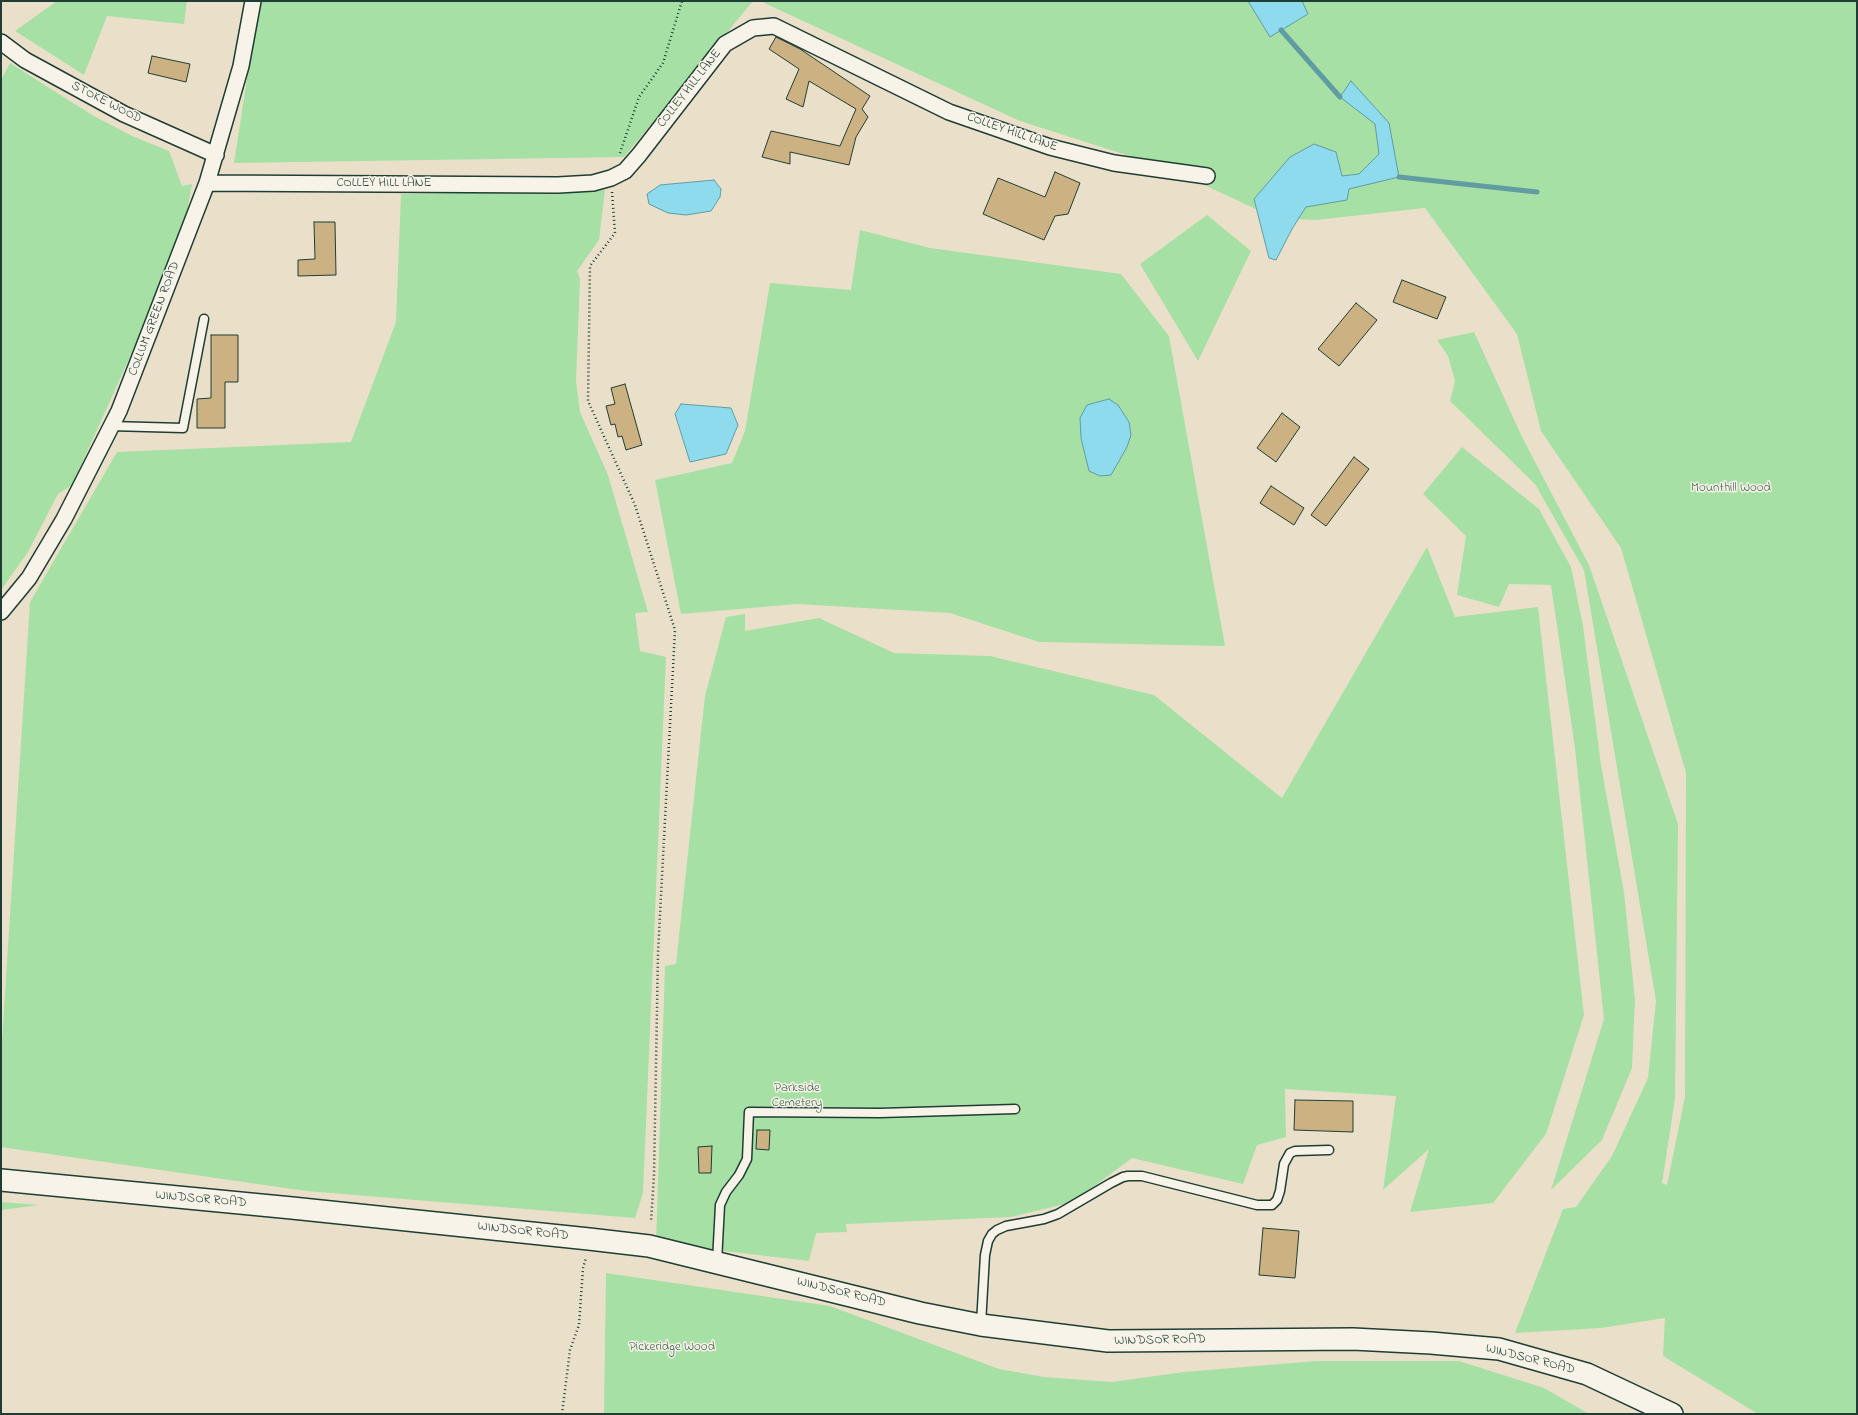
<!DOCTYPE html>
<style>
body{margin:0}
#map{position:relative;width:1858px;height:1415px;overflow:hidden;background:#eae0c9;font-family:"Indie Flower",sans-serif}
canvas{display:block}
.frame{position:absolute;inset:0;border:2px solid #1f3d34;pointer-events:none}
</style>
<div id="map">
<canvas width="1858" height="1415"></canvas>
<div class="frame"></div>
</div>
<script>
const g = document.querySelector('canvas').getContext('2d');
g.lineJoin = 'round';
function fill(path, color) {
  g.fillStyle = color;
  g.fill(path, 'evenodd');
}
function shape(rows) {
  const path = new Path2D();
  for (const r of rows) {
    path.moveTo(r[0], r[1]);
    for (let i = 2; i < r.length; i += 2) path.lineTo(r[i], r[i + 1]);
  }
  return path;
}
function strokePath(path, color, width, dash) {
  g.strokeStyle = color;
  g.lineWidth = width;
  g.lineCap = dash ? 'butt' : 'round';
  g.setLineDash(dash || []);
  g.stroke(path);
}
function label(font, color, halo, rows, align = 'center') {
  g.font = font + ' "Indie Flower",sans-serif';
  g.lineWidth = 3;
  g.setLineDash([]);
  g.textBaseline = 'middle';
  g.strokeStyle = halo;
  g.fillStyle = color;
  for (const [text, x, y, turn = 0] of rows) {
    g.save();
    g.translate(x, y);
    g.rotate((+turn || 0) * Math.PI / 180);
    g.textAlign = isNaN(turn) ? turn : align;
    if (halo) g.strokeText(text, 0, 0);
    g.fillText(text, 0, 0);
    g.restore();
  }
}
fill(shape([
 [57,1,187,1,184,24,107,16,84,75,15,31],
 [259,1,753,1,624,157,234,163],
 [760,1,1857,1,1857,1414,1758,1414,1663,1356,1665,1318,1601,1328,1515,1333,1563,1209,1576,1207,1612,1156,1648,1078,1656,1001,1584,570,1535,484,1450,401,1455,381,1448,356,1437,340,1474,332,1522,437,1589,565,1678,824,1675,1099,1662,1183,1667,1185,1685,1097,1686,773,1621,548,1541,431,1517,334,1425,208,1316,220,1275,218,1170,169,1020,121],
 [10,63,92,115,132,136,169,151,182,186,192,184,187,212,152,308,72,485,58,494,28,552,1,590,1,80],
 [605,190,599,240,577,271,580,279,576,381,580,412,608,475,648,612,635,613,640,651,666,657,643,1193,635,1218,306,1191,1,1147,1,1056,30,602,117,452,351,442,396,322,401,194],
 [1207,215,1251,251,1198,361,1140,264],
 [860,230,930,248,1121,274,1169,336,1225,646,1039,642,950,613,797,604,681,614,655,480,732,463,745,431,770,283,851,290],
 [1462,447,1539,509,1571,567,1583,626,1601,765,1624,892,1635,1000,1632,1068,1602,1140,1551,1190,1604,1019,1575,748,1551,585,1509,584,1499,607,1457,595,1466,536,1423,494],
 [1427,547,1455,617,1538,607,1584,1015,1546,1134,1493,1203,1410,1212,1429,1149,1383,1190,1396,1096,1285,1089,1286,1137,1257,1145,1243,1184,1132,1158,1073,1202,1011,1217,846,1224,847,1232,816,1233,809,1261,656,1243,665,966,676,964,705,696,726,617,745,614,745,631,819,618,894,653,990,656,1154,695,1282,798],
 [1,1202,39,1205,1,1210],
 [606,1273,830,1306,999,1369,1044,1377,1112,1382,1184,1372,1316,1361,1459,1361,1544,1388,1589,1414,604,1414]
]), '#a6e0a5');
const water = shape([
 [1248,1,1302,1,1308,14,1270,37,1248,1],
 [1351,81,1389,123,1399,177,1349,189,1347,200,1306,207,1292,229,1276,260,1269,258,1254,199,1290,157,1314,144,1336,152,1342,176,1359,174,1379,154,1375,124,1340,97,1351,81],
 [714,180,721,189,720,197,711,211,686,215,668,213,649,204,647,194,660,185,714,180],
 [1109,399,1118,405,1129,422,1131,435,1127,447,1111,475,1100,476,1089,471,1081,438,1080,418,1087,405,1109,399],
 [681,404,731,408,738,425,726,454,690,462,675,414,681,404]
]);
fill(water, '#8ddbed');
strokePath(water, '#619ca3', 1);
strokePath(shape([
 [1281,30,1340,97],
 [1399,177,1537,192]
]), '#619ca3', 5);
const building = shape([
 [776,37,800,49,870,96,862,109,868,117,856,137,849,165,790,152,790,164,762,157,771,131,840,146,856,109,809,81,803,107,786,99,799,69,769,49,776,37],
 [152,56,190,64,186,82,148,73,152,56],
 [1055,172,1080,183,1068,214,1055,216,1044,240,983,214,998,178,1045,197,1055,172],
 [314,222,335,222,336,275,298,276,298,260,315,259,314,222],
 [1402,280,1446,297,1437,319,1393,302,1402,280],
 [1356,303,1377,320,1339,366,1318,349,1356,303],
 [211,335,238,335,238,382,225,382,225,428,197,428,197,399,211,398,211,335],
 [625,384,642,445,626,450,622,436,618,437,615,424,611,425,606,406,615,404,611,388,625,384],
 [1282,413,1300,427,1276,462,1257,448,1282,413],
 [1354,457,1369,469,1326,526,1311,515,1354,457],
 [1271,486,1304,508,1294,525,1260,503,1271,486],
 [1295,1100,1353,1101,1353,1132,1294,1130,1295,1100],
 [757,1130,770,1130,769,1150,756,1149,757,1130],
 [712,1146,711,1173,699,1173,698,1147,712,1146],
 [1263,1228,1299,1231,1295,1278,1259,1275,1263,1228]
]);
fill(building, '#ccb282');
strokePath(building, '#1f3d34', 1);
const service = shape([
 [110,426,183,428,204,319],
 [717,1262,720,1205,726,1192,739,1175,747,1159,749,1112,880,1113,1015,1109],
 [981,1324,985,1255,988,1241,992,1234,997,1230,1006,1226,1044,1219,1058,1214,1111,1183,1123,1177,1128,1176,1142,1176,1257,1205,1272,1205,1277,1200,1280,1191,1284,1164,1290,1153,1295,1151,1329,1150]
]);
const minor = shape([
 [1,42,25,60,124,114,216,155],
 [207,183,558,185,593,183,611,178,625,171,639,155,725,44,753,28,774,26,949,112,1050,147,1114,163,1207,176],
 [1,612,29,578,64,519,119,411,207,183,241,66,253,1]
]);
const secondary = shape([
 [1,1180,292,1208,589,1239,649,1246,920,1313,981,1325,1108,1341,1353,1339,1431,1343,1499,1349,1587,1374,1672,1414]
]);
strokePath(service, '#1f3d34', 11);
strokePath(minor, '#1f3d34', 18);
strokePath(secondary, '#1f3d34', 24);
strokePath(shape([
 [620,153,639,97,663,63,682,1],
 [612,192,615,233,590,266,588,401,635,505,675,630,658,953,654,1175,651,1222],
 [562,1414,570,1350,579,1325,583,1268,586,1258]
]), '#1f3d34', 2.5, [1, 3]);
strokePath(service, '#f7f3e8', 8);
strokePath(minor, '#f7f3e8', 15);
strokePath(secondary, '#f7f3e8', 21);
label('13px', '#1f3d34', '#f7f3e8', [
 ["COLLEY HILL LANE",690,89,-52],
 ["STOKE WOOD",106,103,27],
 ["COLLEY HILL LANE",1012,133,19],
 ["COLLEY HILL LANE",384,184],
 ["COLLUM GREEN ROAD",155,319,-69],
 ["WINDSOR ROAD",201,1200,5],
 ["WINDSOR ROAD",523,1232,6],
 ["WINDSOR ROAD",841,1293,14],
 ["WINDSOR ROAD",1160,1341,-1],
 ["WINDSOR ROAD",1530,1360,14]
]);
label('13px', '#3a5e4b', '#f7f3e8', [
 ["Mounthill Wood",1731,489],
 ["Parkside",797,1089],
 ["Cemetery",797,1104],
 ["Pickeridge Wood",672,1348]
]);
</script>
